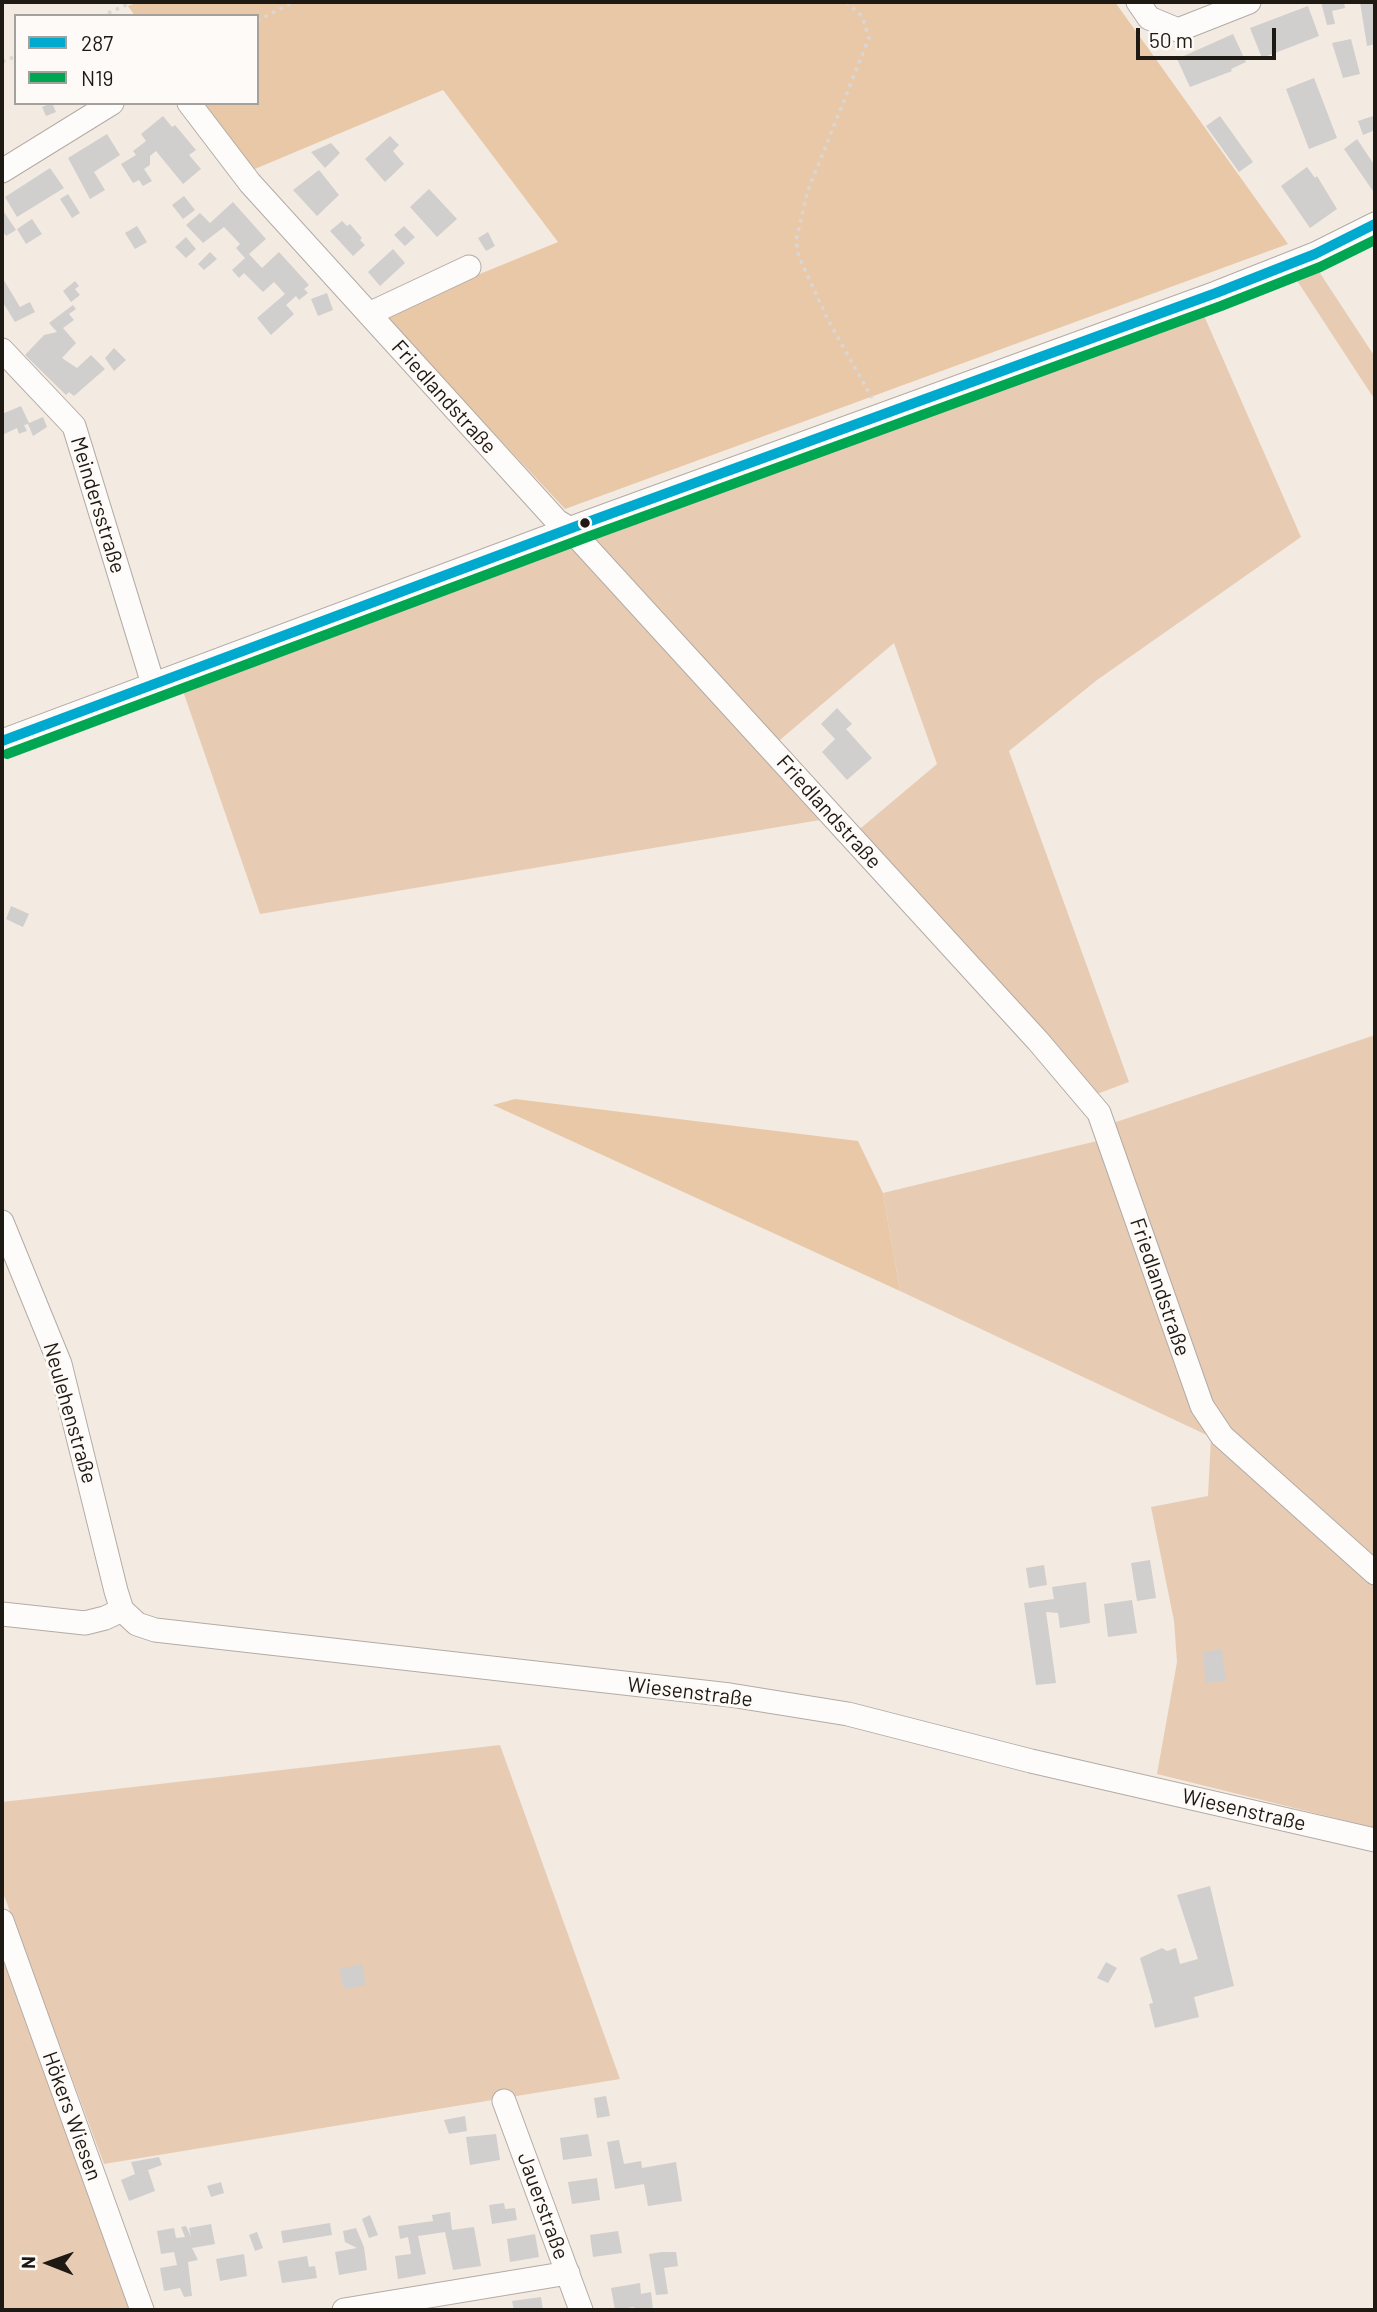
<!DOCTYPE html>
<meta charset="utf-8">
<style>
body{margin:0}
#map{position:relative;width:1377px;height:2312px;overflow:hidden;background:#f3eae2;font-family:Barlow,sans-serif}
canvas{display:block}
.frame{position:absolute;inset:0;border:4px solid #1e1913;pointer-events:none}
.legend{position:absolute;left:14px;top:14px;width:245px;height:91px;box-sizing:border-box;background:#fdfaf7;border:2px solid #a4a09c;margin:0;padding:9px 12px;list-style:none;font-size:21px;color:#1e1913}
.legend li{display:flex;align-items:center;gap:14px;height:35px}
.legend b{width:35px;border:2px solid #a4a09c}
.north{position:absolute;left:14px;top:2228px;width:70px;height:70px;-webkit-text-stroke:5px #fdfaf7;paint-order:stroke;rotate:271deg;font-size:19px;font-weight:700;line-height:28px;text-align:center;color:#1e1913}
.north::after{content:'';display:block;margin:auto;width:24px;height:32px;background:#1e1913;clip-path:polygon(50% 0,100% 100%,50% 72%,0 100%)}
.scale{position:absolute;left:1136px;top:28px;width:140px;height:32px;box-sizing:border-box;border:4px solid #1e1913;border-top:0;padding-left:9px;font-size:21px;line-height:24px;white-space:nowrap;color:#1e1913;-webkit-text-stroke:5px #fdfaf7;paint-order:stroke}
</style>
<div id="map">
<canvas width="1377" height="2312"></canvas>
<div class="frame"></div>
<ul class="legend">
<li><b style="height:9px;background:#00a9ce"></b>287</li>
<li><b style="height:9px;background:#00a651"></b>N19</li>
</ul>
<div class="north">N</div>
<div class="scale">50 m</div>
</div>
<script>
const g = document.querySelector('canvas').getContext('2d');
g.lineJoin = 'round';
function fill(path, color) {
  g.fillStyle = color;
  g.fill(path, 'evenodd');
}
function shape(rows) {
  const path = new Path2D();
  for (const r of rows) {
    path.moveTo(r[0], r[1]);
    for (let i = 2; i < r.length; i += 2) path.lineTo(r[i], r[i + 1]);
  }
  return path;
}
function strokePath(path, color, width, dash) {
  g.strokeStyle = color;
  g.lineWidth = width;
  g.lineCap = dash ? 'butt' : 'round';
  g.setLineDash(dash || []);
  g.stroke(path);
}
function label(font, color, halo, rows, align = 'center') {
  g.font = font + ' Barlow,sans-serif';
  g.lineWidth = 6;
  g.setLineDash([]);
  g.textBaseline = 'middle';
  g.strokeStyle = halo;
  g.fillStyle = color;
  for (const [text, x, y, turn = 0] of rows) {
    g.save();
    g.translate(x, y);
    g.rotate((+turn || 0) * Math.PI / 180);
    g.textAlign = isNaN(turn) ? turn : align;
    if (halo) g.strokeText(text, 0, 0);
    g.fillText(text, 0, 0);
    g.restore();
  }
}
fill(shape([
 [1316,267,1375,357,1375,400,1294,276],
 [1202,311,1301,537,1097,680,1009,751,1129,1082,1097,1094,855,833,937,764,894,643,774,745,590,538],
 [574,545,820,820,260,914,183,691],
 [1375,1035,1375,1561,1241,1442,1214,1412,1110,1124],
 [1101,1140,1194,1409,1375,1583,1375,1828,1157,1774,1177,1662,1174,1621,1151,1507,1208,1496,1211,1437,900,1291,883,1193],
 [500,1745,620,2079,104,2164,2,1890,2,1802],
 [2,1950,135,2310,2,2310]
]), '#e7ccb3');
fill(shape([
 [138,2,1115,2,1288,244,565,509,382,314,558,242,443,90,250,171,200,103,257,103,257,16,135,16,128,6],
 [515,1099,858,1141,883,1193,900,1291,493,1105]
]), '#e9c8a8');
fill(shape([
 [1321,2,1344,2,1345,8,1332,11,1335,24,1327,25],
 [1360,2,1375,2,1375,44,1367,46],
 [1308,6,1319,36,1262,58,1250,28],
 [1233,34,1246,62,1231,69,1232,71,1190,87,1177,59],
 [1351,39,1360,74,1343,78,1332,43],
 [1314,78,1337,138,1309,149,1286,89],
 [52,103,56,112,46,116,42,107],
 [163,116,172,127,175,125,196,150,189,155,201,169,183,184,156,151,150,156,150,165,144,169,152,181,143,186,139,180,133,183,121,164,136,155,133,151,146,141,141,134],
 [1220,116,1253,162,1239,172,1206,126],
 [1373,116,1375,130,1363,135,1358,121],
 [107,134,120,155,94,172,105,190,90,199,68,158],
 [390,136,399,145,393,151,404,164,385,182,365,159],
 [1357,139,1375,166,1375,194,1344,149],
 [331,143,340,153,325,168,311,152],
 [1307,167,1315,178,1317,176,1337,209,1310,228,1281,186],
 [50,168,64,188,17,217,5,197],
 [319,170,339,195,317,216,293,190],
 [429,189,457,219,437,237,410,207],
 [68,194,80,213,72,218,60,199],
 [184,196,195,210,183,219,172,205],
 [233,202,266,239,249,254,262,268,279,252,309,285,304,289,308,293,299,300,296,296,286,305,294,314,271,335,257,318,285,294,274,282,263,292,244,273,239,278,232,270,245,258,236,248,240,244,224,227,203,243,186,225,200,213,210,223],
 [4,212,16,230,6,236,2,230],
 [32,219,42,234,26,244,17,229],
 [342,221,347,226,350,224,362,238,360,240,365,245,353,256,330,231],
 [137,226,147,242,135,249,125,233],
 [404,226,415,237,405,246,394,235],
 [488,232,495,246,486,251,478,238],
 [186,237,196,249,186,258,175,247],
 [393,249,405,263,380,286,368,272],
 [210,252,217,259,204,270,198,264],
 [2,277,20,307,30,302,35,312,15,322,2,301],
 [75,281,79,286,75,289,80,295,71,302,63,291],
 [327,293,333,310,318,316,311,299],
 [73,305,76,309,69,314,74,320,63,328,76,343,62,358,77,368,91,355,105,369,74,396,69,392,66,395,25,355,44,335,57,332,49,323],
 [114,348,126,360,114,371,105,358],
 [21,406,29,423,43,417,47,427,33,436,28,424,24,425,27,431,21,433,19,434,17,428,2,435,2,414],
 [837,708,852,724,846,729,872,758,847,780,822,752,835,739,821,724],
 [11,906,29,914,23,927,6,919],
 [1150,1560,1156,1598,1137,1601,1131,1563],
 [1044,1565,1047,1585,1029,1588,1026,1568],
 [1086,1582,1090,1623,1060,1628,1058,1613,1046,1612,1056,1683,1036,1685,1024,1603,1054,1599,1052,1587],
 [1132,1600,1137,1633,1108,1637,1104,1604],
 [1222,1649,1226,1681,1206,1683,1203,1652],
 [1210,1886,1234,1986,1194,1997,1199,2017,1155,2028,1149,2004,1153,2003,1140,1958,1162,1948,1167,1951,1176,1948,1180,1964,1198,1959,1177,1895],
 [1106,1962,1117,1968,1108,1983,1097,1978],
 [362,1964,366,1985,344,1989,339,1969],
 [606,2096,610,2116,597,2118,594,2098],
 [465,2116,467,2131,449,2134,444,2120],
 [496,2134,500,2160,470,2165,466,2137],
 [588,2134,592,2156,563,2160,560,2138],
 [619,2140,624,2164,641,2161,642,2168,676,2162,682,2201,648,2206,644,2184,615,2189,607,2142],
 [159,2157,162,2165,148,2170,155,2191,129,2201,121,2180,135,2174,131,2162],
 [597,2178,600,2200,572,2204,568,2182],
 [221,2182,224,2193,211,2197,207,2186],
 [504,2203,505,2209,515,2208,517,2220,492,2224,489,2205],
 [450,2212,452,2230,474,2227,481,2266,453,2270,445,2232,425,2235,418,2236,426,2274,398,2279,395,2256,411,2254,408,2237,400,2239,398,2226,433,2221,432,2215],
 [370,2215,378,2235,369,2238,362,2219],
 [330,2223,332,2235,283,2243,281,2231],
 [211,2224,215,2244,192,2248,198,2260,188,2262,192,2296,184,2297,180,2288,164,2291,160,2268,177,2265,174,2252,161,2254,157,2231,174,2228,176,2238,185,2237,181,2227,186,2226,191,2237,189,2228],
 [356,2228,364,2247,367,2270,339,2275,335,2252,357,2248,345,2242,343,2231],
 [618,2231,622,2253,593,2257,590,2235],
 [257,2232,263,2248,255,2251,249,2235],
 [535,2234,539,2257,510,2262,507,2239],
 [662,2252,676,2252,678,2266,664,2268,668,2294,656,2295,649,2254],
 [244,2254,247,2276,220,2281,216,2259],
 [307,2256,309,2267,315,2266,317,2278,282,2283,278,2261],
 [640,2283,641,2294,651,2292,653,2310,634,2310,634,2307,615,2310,611,2288],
 [541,2297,543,2310,514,2310,512,2301]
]), '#d1cece');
const minor = shape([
 [1138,2,1149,18,1178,30,1249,2],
 [189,103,250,183,557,521,570,529,1038,1041,1099,1113,1202,1406,1222,1436,1375,1573],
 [2,171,112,103],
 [369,314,469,267],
 [2,350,74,426,153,684],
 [2,741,585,523,1216,293,1315,254,1375,224],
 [2,1222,60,1364,116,1591,122,1610,137,1624,155,1630,730,1695,848,1714,1031,1761,1375,1840],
 [2,1614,85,1623,105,1618,122,1610],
 [2,1921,142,2310],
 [504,2101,581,2310],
 [344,2310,568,2273]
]);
strokePath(minor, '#b3aba5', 25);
strokePath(shape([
 [846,2,862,16,869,38,807,193,796,241,799,257,828,320,872,398],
 [108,13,133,2],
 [257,21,293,2],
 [2,62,16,56]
]), '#dad6d4', 3.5, [3.5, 5]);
strokePath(minor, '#fdfcfb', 23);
strokePath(shape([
 [2,741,585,523,1216,293,1315,254,1375,224]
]), '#00a9ce', 10);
strokePath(shape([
 [7,754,590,536,1221,306,1320,267,1375,240]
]), '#00a651', 10);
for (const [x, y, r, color] of [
 [585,523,6,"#1e1913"]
]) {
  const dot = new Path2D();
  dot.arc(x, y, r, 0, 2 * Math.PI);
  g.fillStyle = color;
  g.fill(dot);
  strokePath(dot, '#fdfaf7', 2.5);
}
label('21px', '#1e1913', '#fdfaf7', [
 ["Friedlandstraße",444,397,48],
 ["Meindersstraße",98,505,73],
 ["Friedlandstraße",829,812,48],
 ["Friedlandstraße",1160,1287,71],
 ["Neulehenstraße",70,1413,74],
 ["Wiesenstraße",690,1692,7],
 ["Wiesenstraße",1244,1810,13],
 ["Hökers Wiesen",72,2116,70],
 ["Jauerstraße",543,2206,70]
]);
</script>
